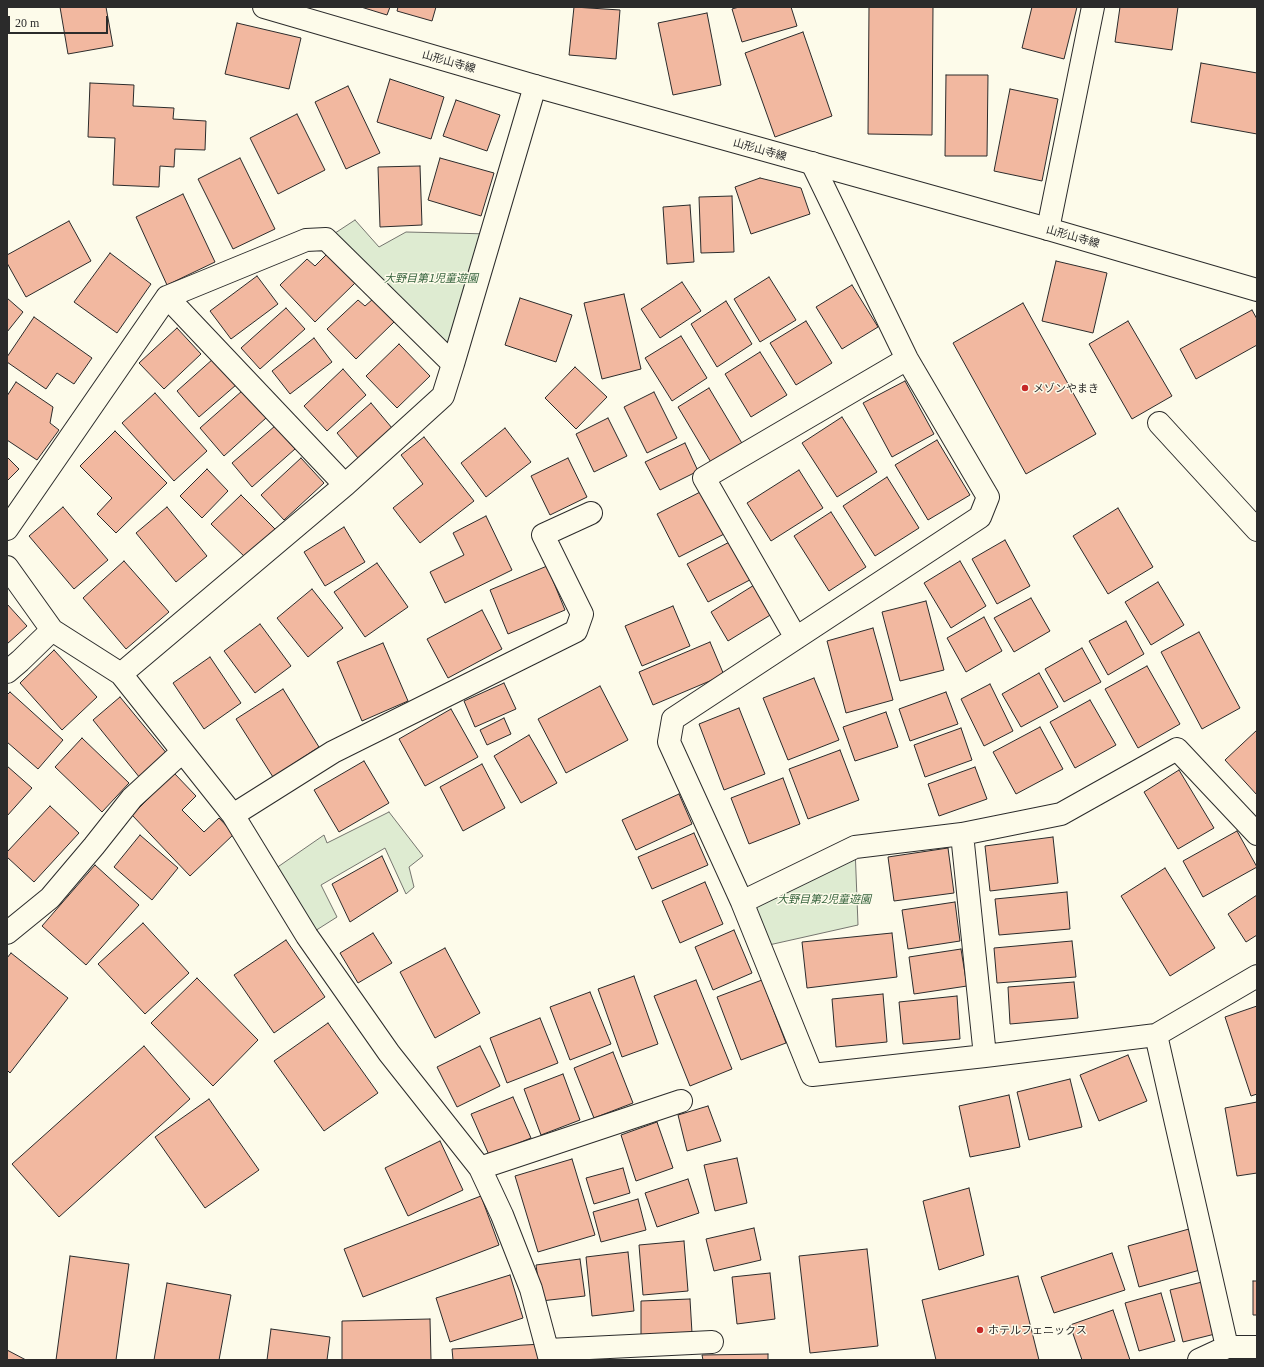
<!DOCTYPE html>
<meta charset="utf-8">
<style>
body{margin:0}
#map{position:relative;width:1264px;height:1367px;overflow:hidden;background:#fdfbea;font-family:Georgia,serif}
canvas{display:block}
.frame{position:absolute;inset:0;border:8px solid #2b2b2b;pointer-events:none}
.scale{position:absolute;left:8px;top:16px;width:100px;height:18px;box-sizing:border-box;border:2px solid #2b2b2b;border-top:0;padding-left:5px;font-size:12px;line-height:14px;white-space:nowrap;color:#2b2b2b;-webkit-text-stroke:3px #fdfbea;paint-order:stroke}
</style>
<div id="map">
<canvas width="1264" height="1367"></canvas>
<div class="frame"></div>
<div class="scale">20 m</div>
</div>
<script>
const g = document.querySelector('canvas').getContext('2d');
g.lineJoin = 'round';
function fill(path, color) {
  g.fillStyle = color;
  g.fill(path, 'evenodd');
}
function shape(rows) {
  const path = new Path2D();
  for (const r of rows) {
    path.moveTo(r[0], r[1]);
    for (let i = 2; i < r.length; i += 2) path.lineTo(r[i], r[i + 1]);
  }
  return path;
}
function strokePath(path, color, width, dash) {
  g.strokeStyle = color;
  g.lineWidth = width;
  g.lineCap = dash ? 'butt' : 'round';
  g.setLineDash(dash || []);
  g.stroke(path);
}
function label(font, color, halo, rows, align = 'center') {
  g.font = font + ' Georgia,"Noto Sans JP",serif';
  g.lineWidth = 3;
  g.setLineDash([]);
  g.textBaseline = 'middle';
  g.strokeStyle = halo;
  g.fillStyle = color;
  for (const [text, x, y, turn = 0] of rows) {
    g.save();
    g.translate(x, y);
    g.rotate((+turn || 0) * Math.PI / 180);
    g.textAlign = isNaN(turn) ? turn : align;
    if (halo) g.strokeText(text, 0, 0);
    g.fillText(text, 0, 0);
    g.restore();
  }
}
const green = shape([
 [355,220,379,247,406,232,491,234,453,364,326,239,355,220],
 [389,812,423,856,409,867,414,887,406,894,385,848,321,885,337,917,307,936,269,873,324,835,327,843,389,812],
 [855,847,858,925,760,947,742,902,855,847]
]);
fill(green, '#deebd1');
strokePath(green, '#74746e', 1);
const building = shape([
 [60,7,106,7,113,46,68,54,60,7],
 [361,7,390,7,387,15,361,7],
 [398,7,436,7,432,21,397,11,398,7],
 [574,7,620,10,616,59,569,55,574,7],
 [739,7,791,7,797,26,742,42,732,9,739,7],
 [869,7,933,7,932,135,868,134,869,7],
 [1032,7,1077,7,1064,59,1022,48,1032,7],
 [1120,7,1178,7,1172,50,1115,42,1120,7],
 [707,13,721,85,673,95,658,23,707,13],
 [237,23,301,38,289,89,225,74,237,23],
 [803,32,832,116,775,137,745,53,803,32],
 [1201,63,1257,73,1257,134,1191,122,1201,63],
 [946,75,988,75,987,156,945,156,946,75],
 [390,79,444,97,431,139,377,122,390,79],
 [90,83,134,85,133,106,174,108,173,119,206,121,205,150,175,149,174,167,160,166,159,187,113,185,115,138,88,137,90,83],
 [348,86,380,153,346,169,315,102,348,86],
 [1010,89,1058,99,1042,181,994,171,1010,89],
 [456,100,500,115,487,151,443,136,456,100],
 [297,114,325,170,278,194,250,138,297,114],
 [240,158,275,229,233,249,198,179,240,158],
 [440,158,494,173,481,216,428,200,440,158],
 [420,166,422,225,380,227,378,167,420,166],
 [760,178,801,188,810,214,751,234,735,187,760,178],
 [183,194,215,262,167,285,136,217,183,194],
 [732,196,734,252,701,253,699,197,732,196],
 [690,205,694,262,667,264,663,207,690,205],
 [69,221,91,261,26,297,7,263,7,255,69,221],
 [110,253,151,284,117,333,74,302,110,253],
 [327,254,355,283,315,322,280,285,307,259,315,266,327,254],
 [1056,261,1107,273,1093,333,1042,321,1056,261],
 [257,276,278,304,231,339,210,311,257,276],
 [769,277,796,320,760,342,734,299,769,277],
 [682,282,701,311,660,338,641,309,682,282],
 [852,285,878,327,842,349,816,307,852,285],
 [624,294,641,369,602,379,584,303,624,294],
 [7,298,23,312,7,332,7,298],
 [520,298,572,315,556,362,505,345,520,298],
 [373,299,394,322,356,359,327,329,358,300,365,306,373,299],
 [726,301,752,344,717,367,691,324,726,301],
 [1023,303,1096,434,1026,474,953,343,1023,303],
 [286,308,305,329,260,369,241,348,286,308],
 [1252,310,1257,319,1257,345,1196,379,1180,349,1252,310],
 [34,317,92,358,74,384,57,373,46,389,7,362,7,357,34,317],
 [806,321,832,363,796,385,770,343,806,321],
 [1128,321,1172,396,1132,419,1089,344,1128,321],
 [177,328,201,354,164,389,139,363,177,328],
 [681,336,707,378,672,401,645,358,681,336],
 [314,338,332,362,290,394,272,371,314,338],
 [399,344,430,376,397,408,366,376,399,344],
 [760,352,787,395,751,417,725,374,760,352],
 [213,359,236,385,199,417,177,391,213,359],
 [575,367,607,397,576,429,545,398,575,367],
 [343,369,366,395,327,431,304,406,343,369],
 [905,381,934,434,892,457,863,403,905,381],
 [16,382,53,407,50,423,59,430,37,460,7,440,7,396,16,382],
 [709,388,743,445,712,464,678,407,709,388],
 [242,391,266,418,224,456,200,428,242,391],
 [654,392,677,438,647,453,624,407,654,392],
 [155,393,207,451,174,481,122,423,155,393],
 [371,403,392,428,358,458,337,433,371,403],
 [842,417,877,472,837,497,802,443,842,417],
 [608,418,627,456,594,472,576,434,608,418],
 [275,426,295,449,252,487,232,463,275,426],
 [505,428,531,462,486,497,461,463,505,428],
 [115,431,167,483,116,533,97,514,112,498,80,466,115,431],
 [424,437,474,501,420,543,393,508,423,484,401,455,424,437],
 [937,440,970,495,928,520,895,465,937,440],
 [685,443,698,471,660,490,645,462,685,443],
 [7,457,19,469,7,481,7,457],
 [301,458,324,483,284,520,261,495,301,458],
 [568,458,587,497,550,515,531,476,568,458],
 [207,469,228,491,202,518,180,496,207,469],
 [799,470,823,508,771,541,747,503,799,470],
 [887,477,919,528,875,556,843,506,887,477],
 [712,486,734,529,679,557,657,514,712,486],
 [241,495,277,531,248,560,211,524,241,495],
 [63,507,108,560,74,589,29,536,63,507],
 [167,507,207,556,176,582,136,533,167,507],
 [1118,508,1153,567,1108,594,1073,536,1118,508],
 [831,512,866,567,829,591,794,536,831,512],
 [486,516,512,570,445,603,430,572,464,555,453,533,486,516],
 [344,527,365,562,325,586,304,552,344,527],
 [743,535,763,573,708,602,687,564,743,535],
 [1005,540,1030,586,997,604,972,559,1005,540],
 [124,561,169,612,126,649,83,598,124,561],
 [960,561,986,606,951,628,924,583,960,561],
 [377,563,408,607,365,637,334,592,377,563],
 [547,566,565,610,508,634,490,590,547,566],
 [767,577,785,606,728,641,711,612,767,577],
 [1158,582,1184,625,1151,645,1125,602,1158,582],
 [312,589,343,628,308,657,277,618,312,589],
 [1031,598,1050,631,1014,652,994,618,1031,598],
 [926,601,944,670,900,681,882,612,926,601],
 [7,604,27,626,7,644,7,604],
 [673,606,690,646,642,666,625,626,673,606],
 [482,610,502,649,448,678,427,639,482,610],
 [984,617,1002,651,966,672,947,638,984,617],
 [1126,621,1144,654,1108,675,1089,641,1126,621],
 [260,624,291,666,255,693,224,651,260,624],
 [873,628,893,700,846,713,827,641,873,628],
 [1199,632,1240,708,1202,729,1161,652,1199,632],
 [710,642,724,675,653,705,639,672,710,642],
 [383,643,408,701,362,721,337,662,383,643],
 [1082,648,1101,682,1064,702,1045,669,1082,648],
 [54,650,97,697,62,730,20,683,54,650],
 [210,657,241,703,204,729,173,683,210,657],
 [1147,666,1180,724,1138,748,1105,689,1147,666],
 [1039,673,1058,707,1021,727,1002,694,1039,673],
 [814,678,839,740,788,760,763,698,814,678],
 [504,683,516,709,475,727,464,701,504,683],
 [990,684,1013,731,984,746,961,699,990,684],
 [600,686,628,740,566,773,538,719,600,686],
 [283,689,319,747,273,777,236,719,283,689],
 [10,692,63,740,38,769,7,742,7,695,10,692],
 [946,692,958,724,910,741,899,709,946,692],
 [120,697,168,755,140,778,93,720,120,697],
 [1090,700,1116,745,1075,768,1050,722,1090,700],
 [739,708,765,774,724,790,699,724,739,708],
 [451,709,478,757,425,786,399,739,451,709],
 [886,712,898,747,855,761,843,727,886,712],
 [504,718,511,734,487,745,480,730,504,718],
 [1040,727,1063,769,1016,794,993,752,1040,727],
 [961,728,972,760,925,777,914,745,961,728],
 [1257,730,1257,795,1225,760,1257,730],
 [529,735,557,783,521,803,494,756,529,735],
 [82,738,129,783,102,812,55,767,82,738],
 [840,750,859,800,808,819,789,769,840,750],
 [364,761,389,803,339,832,314,790,364,761],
 [482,764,505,808,463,831,440,787,482,764],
 [7,766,32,788,7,816,7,766],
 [975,767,987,799,939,816,928,784,975,767],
 [1179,770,1214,828,1178,849,1144,792,1179,770],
 [174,773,196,796,182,810,204,832,219,818,234,834,190,876,132,815,174,773],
 [783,778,800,824,749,844,731,798,783,778],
 [679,794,692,824,636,850,622,820,679,794],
 [50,806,79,833,34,882,7,857,7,852,50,806],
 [1237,831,1257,867,1203,897,1183,861,1237,831],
 [694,833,708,865,652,889,638,857,694,833],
 [140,835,178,868,152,900,114,867,140,835],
 [1053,837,1058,883,990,891,985,846,1053,837],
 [948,848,954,893,894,901,888,857,948,848],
 [382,856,398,891,350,922,332,884,382,856],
 [95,865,139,905,86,965,42,926,95,865],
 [1165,868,1215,948,1170,976,1121,896,1165,868],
 [705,882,723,924,680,943,662,901,705,882],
 [1067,892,1070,929,999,935,995,899,1067,892],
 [1257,895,1257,935,1246,942,1228,914,1257,895],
 [955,902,960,941,908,949,902,910,955,902],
 [143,923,189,973,145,1014,98,964,143,923],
 [734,930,752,973,713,990,695,947,734,930],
 [373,933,392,963,358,983,340,953,373,933],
 [892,933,897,977,807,988,802,942,892,933],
 [286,940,325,997,274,1033,234,975,286,940],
 [1072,941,1076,977,997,983,994,948,1072,941],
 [445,948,480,1013,435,1038,400,972,445,948],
 [961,949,967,986,914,994,909,957,961,949],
 [11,953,68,998,10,1073,7,1070,7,958,11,953],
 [634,976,658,1044,622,1057,598,989,634,976],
 [197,978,258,1040,213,1086,151,1023,197,978],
 [696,980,732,1069,690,1086,654,996,696,980],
 [762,980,786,1043,741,1060,717,997,762,980],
 [1074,982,1078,1018,1010,1024,1008,987,1074,982],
 [590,992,611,1044,570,1060,550,1007,590,992],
 [883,994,887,1042,836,1047,832,999,883,994],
 [957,996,960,1039,903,1044,899,1002,957,996],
 [1257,1006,1257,1094,1251,1096,1225,1017,1257,1006],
 [540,1018,558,1063,507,1083,490,1038,540,1018],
 [328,1023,378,1093,324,1131,274,1061,328,1023],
 [144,1046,190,1099,59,1217,12,1164,144,1046],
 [480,1046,500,1086,457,1107,437,1067,480,1046],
 [613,1052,633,1103,594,1118,574,1068,613,1052],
 [1128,1055,1147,1101,1099,1121,1080,1075,1128,1055],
 [563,1074,580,1120,541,1135,524,1089,563,1074],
 [1070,1079,1082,1127,1029,1140,1017,1092,1070,1079],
 [1009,1095,1020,1147,970,1157,959,1106,1009,1095],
 [513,1097,531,1138,489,1155,471,1114,513,1097],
 [209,1099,259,1170,205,1208,155,1137,209,1099],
 [1257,1102,1257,1173,1237,1176,1225,1108,1257,1102],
 [708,1106,721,1141,687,1151,678,1115,708,1106],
 [657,1122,673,1168,636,1181,621,1135,657,1122],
 [440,1141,463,1190,408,1216,385,1168,440,1141],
 [737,1158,747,1203,715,1211,704,1165,737,1158],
 [572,1159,595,1235,538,1252,515,1176,572,1159],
 [623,1168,630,1193,594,1204,586,1178,623,1168],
 [688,1179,699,1213,657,1227,645,1193,688,1179],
 [969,1188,984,1255,939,1270,923,1201,969,1188],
 [481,1196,499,1245,363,1297,344,1249,481,1196],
 [638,1199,646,1230,601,1242,593,1212,638,1199],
 [754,1228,761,1260,714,1271,706,1239,754,1228],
 [1189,1229,1200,1270,1139,1287,1128,1246,1189,1229],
 [684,1241,688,1291,643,1295,639,1245,684,1241],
 [867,1249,878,1346,810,1353,799,1256,867,1249],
 [628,1252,634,1311,592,1316,586,1257,628,1252],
 [1112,1253,1125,1290,1054,1313,1041,1277,1112,1253],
 [70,1256,129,1264,116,1360,56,1360,70,1256],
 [580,1259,585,1296,541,1301,536,1265,580,1259],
 [770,1273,775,1319,737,1324,732,1277,770,1273],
 [510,1275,523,1318,450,1342,436,1298,510,1275],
 [1018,1276,1039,1360,936,1360,922,1300,1018,1276],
 [1253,1281,1257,1281,1257,1315,1253,1315,1253,1281],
 [1202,1282,1215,1334,1183,1342,1170,1290,1202,1282],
 [167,1283,231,1295,219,1360,154,1360,167,1283],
 [1161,1293,1175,1341,1139,1351,1125,1303,1161,1293],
 [690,1299,692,1333,641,1335,641,1301,690,1299],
 [1113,1310,1130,1360,1082,1360,1070,1325,1113,1310],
 [430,1319,431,1360,342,1360,342,1321,430,1319],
 [271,1329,330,1337,327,1360,267,1360,271,1329],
 [543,1344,544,1360,453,1360,452,1349,543,1344],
 [7,1350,26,1360,7,1360,7,1350],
 [768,1354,768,1360,703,1360,702,1355,768,1354]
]);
fill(building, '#f2b8a0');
strokePath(building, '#2b2b2b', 1);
const minor = shape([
 [812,163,907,359,988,497,980,517,673,719,669,742,742,902,812,1075,985,1056,1156,1035],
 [1048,229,1093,7],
 [167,297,345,485],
 [453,364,535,86],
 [1159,423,1257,530],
 [7,529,167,297,306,240,326,239,453,364,443,396,345,485,121,674],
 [7,567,52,630,121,674,233,815,307,936,389,1053,480,1168,502,1215,531,1289,550,1360],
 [796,638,704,478,907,359],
 [7,672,20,661,52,630],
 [233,815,333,752,576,631,582,614,543,535,591,513],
 [962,834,985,1056],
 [742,902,855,847,962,834,1061,814,1177,749,1257,834],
 [7,933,50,898,94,846,132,798,182,752],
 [480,1168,681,1101],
 [1227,1347,1257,1347],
 [548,1350,712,1342],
 [1199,1360,1227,1347,1156,1035,1257,976]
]);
const major = shape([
 [264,7,535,86,1048,229,1257,290]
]);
strokePath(minor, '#2b2b2b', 24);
strokePath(major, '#2b2b2b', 24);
strokePath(minor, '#fdfbea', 22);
strokePath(major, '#fdfbea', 22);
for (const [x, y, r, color] of [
 [1025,388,4,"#c62828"],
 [980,1330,4,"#c62828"]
]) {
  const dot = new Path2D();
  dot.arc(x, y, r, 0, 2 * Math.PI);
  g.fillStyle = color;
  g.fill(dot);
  strokePath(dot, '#fdfbea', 1.5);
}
label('11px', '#2b2b2b', '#fdfbea', [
 ["山形山寺線",449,61,16],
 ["山形山寺線",760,149,16],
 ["山形山寺線",1073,236,16]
]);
label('italic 11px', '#34623c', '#fdfbea', [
 ["大野目第1児童遊園",431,278],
 ["大野目第2児童遊園",824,899]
]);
label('11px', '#2b2b2b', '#fdfbea', [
 ["メゾンやまき",1033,388],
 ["ホテルフェニックス",988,1330]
], 'left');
</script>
